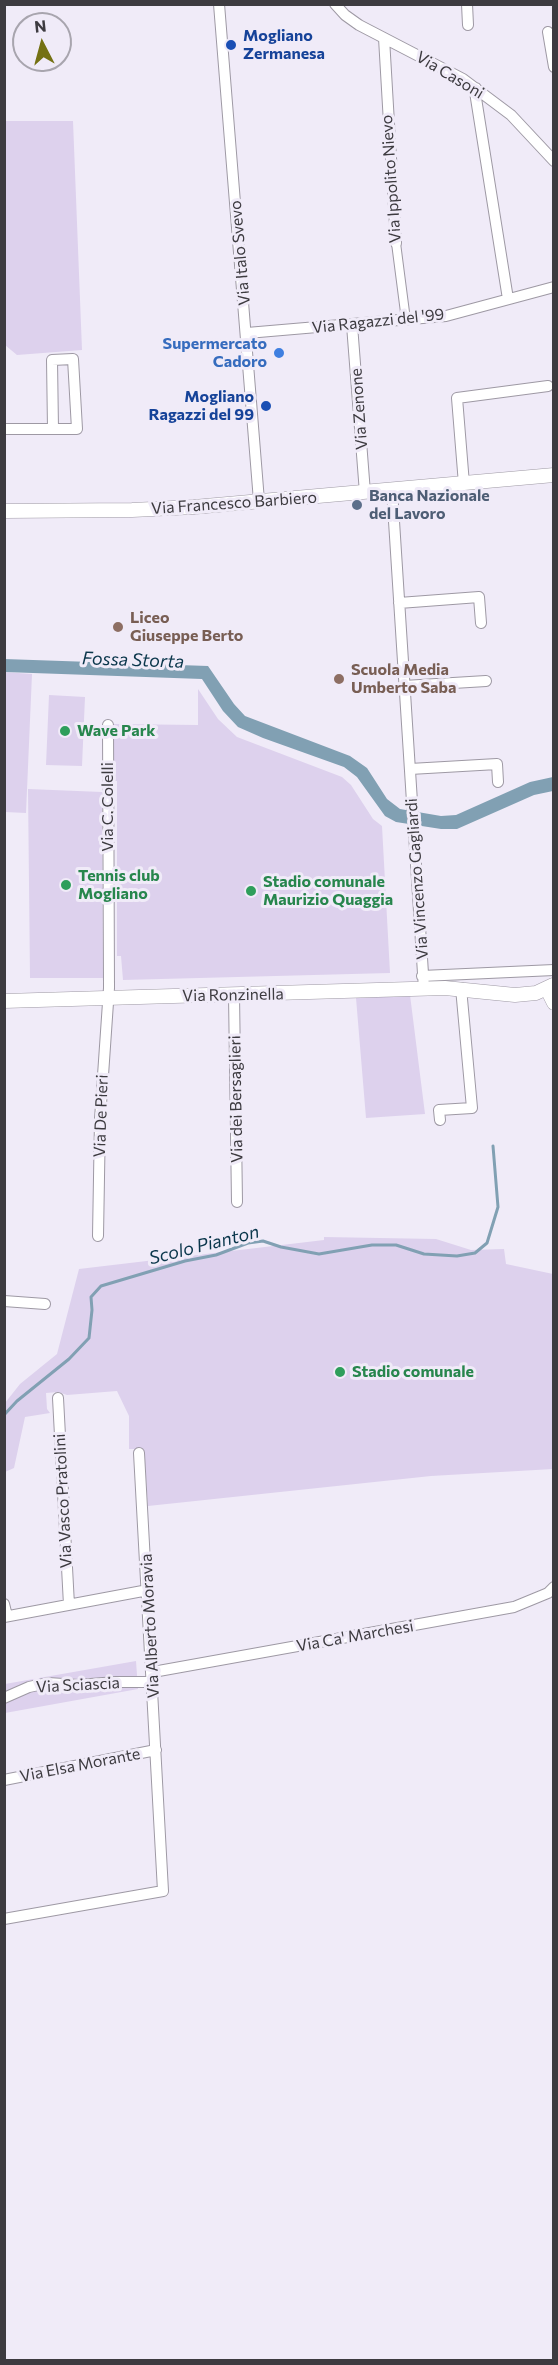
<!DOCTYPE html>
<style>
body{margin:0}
#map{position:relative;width:558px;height:2365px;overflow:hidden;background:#f0ebf8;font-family:Commissioner,sans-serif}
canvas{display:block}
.frame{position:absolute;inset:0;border:6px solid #3d3b40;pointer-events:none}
.north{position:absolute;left:12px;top:12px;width:60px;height:60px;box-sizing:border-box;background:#f0ebf8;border:2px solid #a8a5ae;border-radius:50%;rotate:354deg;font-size:16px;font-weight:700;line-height:24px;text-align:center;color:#3d3b40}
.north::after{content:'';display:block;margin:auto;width:21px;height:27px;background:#747113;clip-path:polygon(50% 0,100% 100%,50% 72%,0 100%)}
</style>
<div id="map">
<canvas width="558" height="2365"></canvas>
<div class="frame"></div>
<div class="north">N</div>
</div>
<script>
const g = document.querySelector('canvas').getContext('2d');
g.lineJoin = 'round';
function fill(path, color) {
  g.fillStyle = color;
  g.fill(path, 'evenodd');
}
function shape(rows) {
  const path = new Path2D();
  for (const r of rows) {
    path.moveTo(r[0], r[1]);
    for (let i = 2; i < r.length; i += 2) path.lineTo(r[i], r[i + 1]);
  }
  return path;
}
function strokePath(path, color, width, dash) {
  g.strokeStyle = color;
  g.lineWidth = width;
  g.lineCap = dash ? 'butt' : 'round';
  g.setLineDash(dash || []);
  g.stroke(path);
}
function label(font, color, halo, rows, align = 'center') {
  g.font = font + ' Commissioner,sans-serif';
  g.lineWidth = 6;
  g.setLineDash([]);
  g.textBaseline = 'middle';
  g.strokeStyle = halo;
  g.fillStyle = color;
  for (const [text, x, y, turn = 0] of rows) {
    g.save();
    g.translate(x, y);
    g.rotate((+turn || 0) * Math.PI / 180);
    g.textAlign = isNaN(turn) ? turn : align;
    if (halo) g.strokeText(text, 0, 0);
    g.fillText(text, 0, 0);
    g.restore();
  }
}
fill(shape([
 [5,121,73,121,82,350,17,355,5,345],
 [4,672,32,674,26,813,5,812],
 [198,689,218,719,237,737,342,777,351,785,373,819,382,826,390,973,123,980,121,956,117,956,117,781,112,781,113,724,198,725],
 [49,695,85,697,82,766,46,765],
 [28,789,102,792,103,978,30,978],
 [410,995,425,1114,366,1118,356,998],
 [324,1237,436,1239,471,1250,504,1249,506,1264,553,1274,553,1469,431,1476,148,1506,144,1449,129,1449,129,1416,117,1391,67,1395,58,1392,46,1393,47,1409,50,1413,25,1417,14,1468,5,1472,5,1403,20,1384,57,1354,79,1269,324,1240],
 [136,1661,138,1689,5,1713,5,1684]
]), '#ddd1ed');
fill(shape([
 [4,659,208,666,234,704,245,716,350,756,367,768,387,799,400,809,441,816,456,815,530,782,553,777,553,791,534,795,457,829,441,829,396,822,385,816,357,777,344,767,263,738,238,727,223,711,202,679,5,672]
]), '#81a0b3');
strokePath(shape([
 [4,1415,17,1401,69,1359,89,1338,92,1310,91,1297,101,1286,185,1261,216,1255,248,1243,263,1241,281,1247,319,1254,372,1245,396,1245,424,1254,457,1256,475,1253,487,1243,498,1207,493,1146]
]), '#81a0b3', 3);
const pedestrian = shape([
 [396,243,406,320]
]);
const minor = shape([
 [219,4,259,501],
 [335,4,345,15,359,25,463,79,511,115,554,161],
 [467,4,468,25],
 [548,32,554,67],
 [384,38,396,243],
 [476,88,475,92,508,299],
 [352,325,365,493],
 [247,333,446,316,554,287],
 [4,429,77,429,73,359,52,360,53,429],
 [464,484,457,398,548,386],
 [392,490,424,989],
 [399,603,479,597,481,623],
 [404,686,486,681],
 [410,769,497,764,498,782],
 [422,976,554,970],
 [234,995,237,1202],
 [440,1120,439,1110,472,1108,461,988],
 [98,1236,100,1119,109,988,108,725],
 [4,1301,45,1304],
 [58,1398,69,1605],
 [4,1604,7,1616],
 [4,1617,148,1590],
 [153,1672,514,1607,548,1593,554,1587],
 [4,1698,29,1687,48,1683,78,1685,116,1682,153,1682],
 [4,1780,156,1750],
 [4,1919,163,1891,139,1453]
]);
const tertiary = shape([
 [4,511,132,510,194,507,554,475],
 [554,985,549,993,554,1003],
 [4,1001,445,988,515,995,536,993,553,985]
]);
strokePath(pedestrian, '#9e99a4', 10);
strokePath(minor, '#9e99a4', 12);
strokePath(tertiary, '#9e99a4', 15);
strokePath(pedestrian, '#fff', 8);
strokePath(minor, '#fff', 10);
strokePath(tertiary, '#fff', 14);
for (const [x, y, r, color] of [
 [231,45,6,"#1a4fb4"],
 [279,353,6,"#3f7fe0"],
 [266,406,6,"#1a4fb4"],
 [357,505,6,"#5c6f8a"],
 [118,627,6,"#8d6e63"],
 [339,679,6,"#8d6e63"],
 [65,731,6,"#2e9e5b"],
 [66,885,6,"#2e9e5b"],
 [251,891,6,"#2e9e5b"],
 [340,1372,6,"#2e9e5b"]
]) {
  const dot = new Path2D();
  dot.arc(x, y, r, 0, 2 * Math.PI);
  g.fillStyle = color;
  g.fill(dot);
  strokePath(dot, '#f0ebf8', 2);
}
label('bold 16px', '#164399', '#f0ebf8', [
 ["Mogliano",243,36],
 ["Zermanesa",243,54],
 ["Mogliano",254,397,"right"],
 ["Ragazzi del 99",254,415,"right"]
], 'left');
label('16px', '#3d3b40', '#f0ebf8', [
 ["Via Casoni",450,75,31],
 ["Via Ippolito Nievo",391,179,-94],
 ["Via Italo Svevo",240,253,-95],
 ["Via Ragazzi del '99",378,321,-6],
 ["Via Zenone",359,409,-94],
 ["Via Francesco Barbiero",234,503,-4],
 ["Via C. Colelli",108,807,-90],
 ["Via Vincenzo Gagliardi",417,879,-94],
 ["Via Ronzinella",233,995,-1],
 ["Via dei Bersaglieri",236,1099,-91],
 ["Via De Pieri",101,1116,-88],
 ["Via Vasco Pratolini",63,1501,-93],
 ["Via Alberto Moravia",150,1626,-93],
 ["Via Ca' Marchesi",355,1636,-10],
 ["Via Sciascia",78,1685,-3],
 ["Via Elsa Morante",80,1765,-11]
]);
label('bold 16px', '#366cbe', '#f0ebf8', [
 ["Supermercato",267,344],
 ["Cadoro",267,362]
], 'right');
label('bold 16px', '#4e5e75', '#f0ebf8', [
 ["Banca Nazionale",369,496],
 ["del Lavoro",369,514]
], 'left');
label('bold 16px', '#785e54', '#f0ebf8', [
 ["Liceo",130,618],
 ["Giuseppe Berto",130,636],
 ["Scuola Media",351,670],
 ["Umberto Saba",351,688]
], 'left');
label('bold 16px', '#27864d', '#f0ebf8', [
 ["Wave Park",77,731],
 ["Tennis club",78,876],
 ["Mogliano",78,894],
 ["Stadio comunale",263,882],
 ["Maurizio Quaggia",263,900],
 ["Stadio comunale",352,1372]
], 'left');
label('italic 18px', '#0a364b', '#f0ebf8', [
 ["Fossa Storta",133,660,2],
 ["Scolo Pianton",204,1245,-14]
]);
</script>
